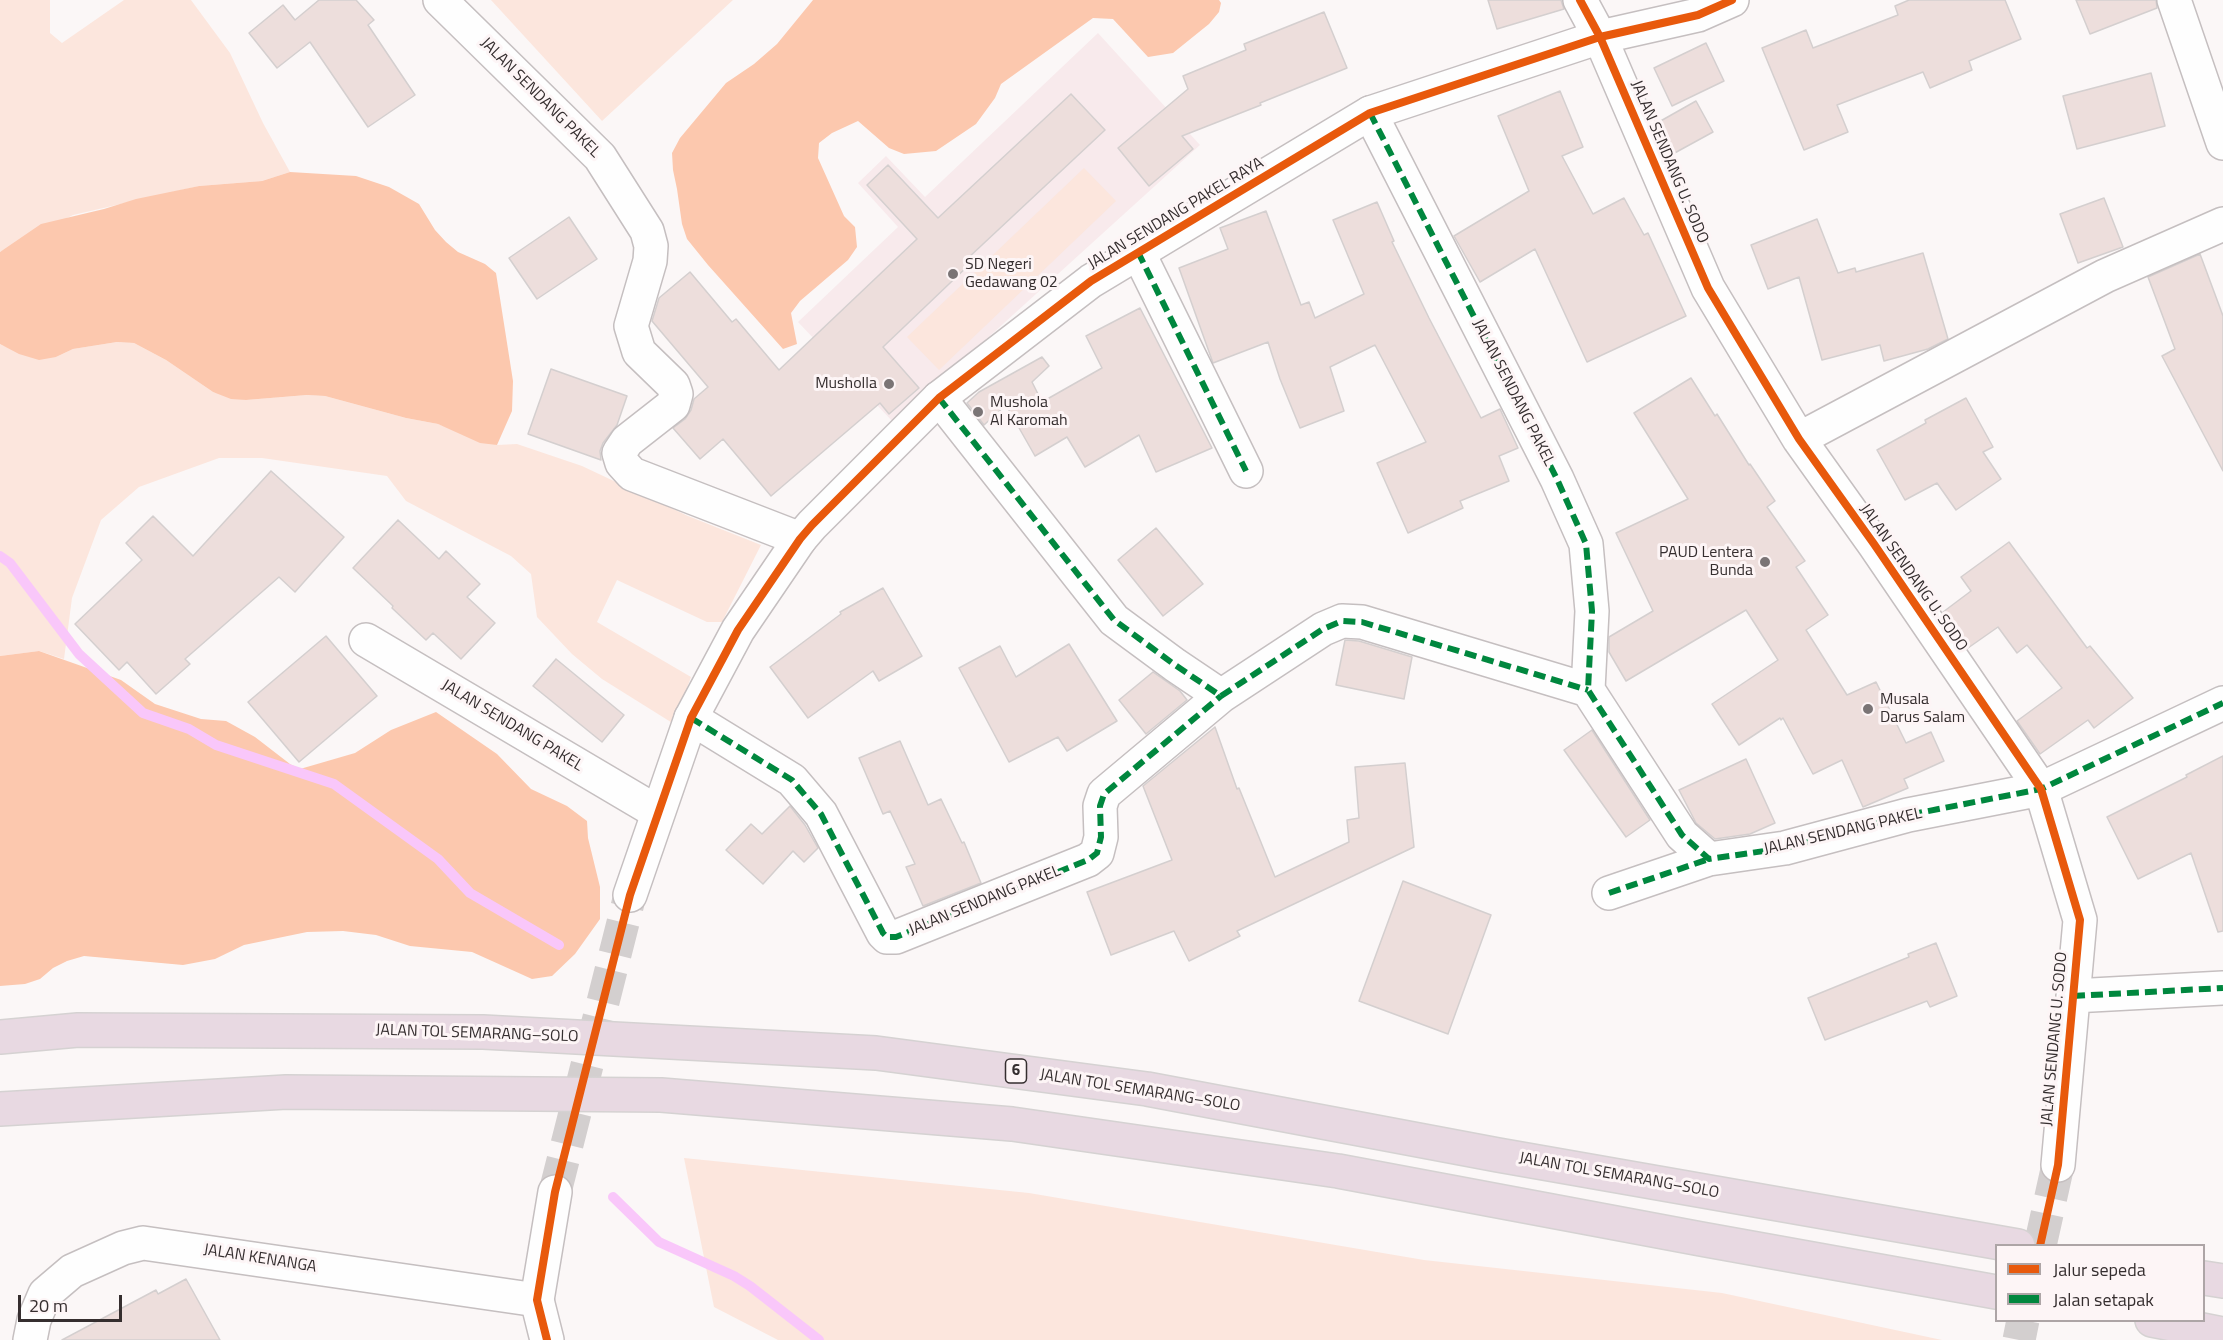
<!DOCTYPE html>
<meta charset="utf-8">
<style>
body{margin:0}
#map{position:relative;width:2223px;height:1340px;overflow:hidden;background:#fbf7f7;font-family:"Titillium Web",sans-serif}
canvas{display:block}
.legend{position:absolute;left:1995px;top:1244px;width:210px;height:78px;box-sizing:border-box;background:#fdf5f6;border:2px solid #ada5a6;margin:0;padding:8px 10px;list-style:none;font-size:18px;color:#352e2f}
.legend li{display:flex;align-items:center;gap:12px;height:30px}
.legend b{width:30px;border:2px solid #ada5a6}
.scale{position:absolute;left:18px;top:1295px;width:104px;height:27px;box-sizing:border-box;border:3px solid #352e2f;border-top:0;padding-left:8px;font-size:18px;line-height:21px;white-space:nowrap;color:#352e2f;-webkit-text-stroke:4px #fdf5f6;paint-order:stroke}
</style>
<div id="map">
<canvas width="2223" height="1340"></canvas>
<ul class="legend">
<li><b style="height:8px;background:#e8590c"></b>Jalur sepeda</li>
<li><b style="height:8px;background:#00873e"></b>Jalan setapak</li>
</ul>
<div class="scale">20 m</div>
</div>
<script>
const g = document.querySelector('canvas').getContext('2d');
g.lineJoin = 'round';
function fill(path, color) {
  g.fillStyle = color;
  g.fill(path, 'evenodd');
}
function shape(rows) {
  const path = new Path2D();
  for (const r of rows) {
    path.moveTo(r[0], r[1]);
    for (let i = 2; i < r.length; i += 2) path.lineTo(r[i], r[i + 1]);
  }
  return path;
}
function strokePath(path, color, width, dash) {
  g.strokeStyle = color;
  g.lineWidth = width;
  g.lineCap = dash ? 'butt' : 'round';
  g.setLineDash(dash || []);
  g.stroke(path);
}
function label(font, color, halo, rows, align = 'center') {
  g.font = font + ' "Titillium Web",sans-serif';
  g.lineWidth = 6;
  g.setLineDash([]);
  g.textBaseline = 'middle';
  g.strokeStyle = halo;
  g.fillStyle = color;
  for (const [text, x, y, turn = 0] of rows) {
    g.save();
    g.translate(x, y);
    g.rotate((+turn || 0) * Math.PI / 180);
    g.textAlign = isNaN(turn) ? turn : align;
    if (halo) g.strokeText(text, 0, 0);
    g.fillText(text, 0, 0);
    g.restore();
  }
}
fill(shape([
 [1098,33,1200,145,894,423,798,322,898,227,858,183,886,156,925,197]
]), '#f8eaec');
fill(shape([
 [0,0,50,0,50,33,62,43,124,0,191,0,230,53,263,123,290,172,262,181,199,186,73,215,0,252],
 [491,0,733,0,602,121],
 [1084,168,1116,201,939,370,907,337],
 [117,342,134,343,166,360,213,392,246,400,307,395,325,396,406,418,438,424,497,445,517,444,582,466,688,516,761,545,722,622,707,622,617,580,597,622,691,677,674,724,602,679,572,654,537,617,531,574,511,556,406,501,387,476,262,458,219,458,139,487,101,520,72,598,64,659,39,651,0,656,0,344,4,346,56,357,73,349],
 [684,1158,1029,1193,1424,1260,1722,1293,1942,1340,778,1340,714,1307]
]), '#fce6dd');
fill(shape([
 [813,0,1219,0,1221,3,1219,12,1209,24,1173,53,1148,57,1113,19,1093,18,1001,84,995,98,976,124,936,151,904,154,889,148,858,121,832,133,819,143,818,158,844,216,855,227,857,247,848,260,800,301,791,313,797,344,783,349,708,265,687,239,682,224,677,189,673,170,672,153,680,138,726,83,754,64,777,44],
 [290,172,356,176,389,187,419,204,435,230,446,242,458,252,485,264,496,273,513,381,512,411,497,445,480,443,438,424,406,418,325,396,307,395,246,400,231,399,213,392,166,360,134,343,117,342,73,349,56,357,39,360,19,354,0,344,0,252,41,224,104,209,136,199,199,186,262,181],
 [39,651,121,680,155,704,201,719,226,721,255,737,290,764,300,769,355,753,391,730,436,712,497,754,531,789,567,806,587,821,588,838,600,887,600,919,575,954,552,976,532,979,472,952,410,946,376,935,343,931,307,932,244,945,215,959,183,965,84,956,67,961,53,968,40,979,25,984,0,986,0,656]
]), '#fcc8ae');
strokePath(shape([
 [0,556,10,563,79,654,143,713,189,729,216,745,334,784,438,859,470,893,559,945],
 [613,1197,659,1242,734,1276,750,1286,819,1340]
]), '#f9c7fa', 10);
const building = shape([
 [319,0,356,0,374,20,368,25,415,95,368,127,310,42,277,68,249,33,283,5,295,20,319,0],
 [1488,0,1561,0,1564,9,1497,29,1488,0],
 [1909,0,2005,0,2021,39,1969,61,1972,70,1930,88,1923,72,1837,105,1848,132,1804,150,1762,48,1806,30,1813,48,1898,15,1895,6,1909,0],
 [2076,0,2156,0,2157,8,2090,34,2076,0],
 [1324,12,1347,68,1260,103,1261,105,1182,136,1193,149,1149,186,1118,148,1188,89,1183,76,1246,50,1244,44,1324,12],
 [1706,43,1724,81,1672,106,1654,68,1706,43],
 [2151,73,2165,126,2077,149,2063,96,2151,73],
 [1560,91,1583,147,1562,156,1593,214,1624,198,1644,235,1648,233,1686,316,1587,362,1535,249,1480,282,1454,236,1529,191,1498,116,1560,91],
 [1071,94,1105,130,967,259,971,263,883,347,919,388,889,414,880,403,771,496,723,439,700,459,673,428,685,419,691,410,694,399,708,387,652,321,659,298,690,272,732,322,736,319,779,370,917,239,867,185,888,165,938,218,1071,94],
 [1696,101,1713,132,1671,155,1657,123,1696,101],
 [2104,198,2123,247,2078,263,2060,214,2104,198],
 [1377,202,1394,241,1392,242,1429,318,1481,418,1500,409,1518,448,1499,456,1509,481,1460,501,1463,508,1408,533,1377,463,1426,442,1375,345,1330,367,1344,411,1300,428,1280,379,1268,342,1213,363,1179,268,1228,249,1220,228,1266,211,1301,305,1309,302,1315,318,1364,294,1333,220,1377,202],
 [569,217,597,259,537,299,509,258,569,217],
 [1817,219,1838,273,1855,268,1856,272,1923,253,1948,339,1928,349,1884,361,1880,345,1822,360,1799,277,1768,289,1751,245,1817,219],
 [2200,254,2223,316,2223,471,2162,356,2175,349,2148,277,2200,254],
 [1140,308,1212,448,1156,472,1139,435,1085,467,1067,437,1035,456,1006,405,984,425,967,403,979,392,1042,357,1049,366,1032,382,1042,402,1102,368,1086,336,1140,308],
 [551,369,627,396,617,425,603,443,600,451,601,460,528,434,551,369],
 [1691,378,1715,416,1717,414,1749,465,1750,464,1775,501,1767,507,1805,561,1796,567,1828,615,1806,630,1847,695,1876,682,1906,743,1931,732,1944,761,1904,779,1908,788,1863,807,1842,760,1813,774,1783,718,1781,720,1780,718,1739,745,1712,704,1778,660,1746,610,1626,681,1609,652,1609,637,1653,611,1616,533,1688,499,1634,413,1691,378],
 [1966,398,1993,447,1983,452,2001,479,1956,510,1937,483,1905,500,1877,450,1926,423,1925,420,1966,398],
 [271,471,344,537,295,592,279,577,185,659,190,664,156,694,127,662,119,670,75,624,142,560,126,543,153,516,193,556,271,471],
 [398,520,439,559,446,551,480,584,467,597,495,623,461,659,433,633,426,640,392,608,393,606,353,568,398,520],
 [1156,528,1203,584,1163,616,1118,560,1156,528],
 [2009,542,2087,648,2090,646,2133,698,2094,728,2088,720,2040,754,2017,721,2062,688,2027,645,2017,653,1998,627,1968,648,1943,612,1971,591,1961,577,2009,542],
 [883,588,922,656,879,681,873,671,808,718,770,667,841,614,840,612,883,588],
 [326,636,377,696,299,762,248,702,326,636],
 [1345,640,1359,641,1412,657,1404,699,1336,685,1345,640],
 [1069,644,1117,721,1067,751,1058,737,1009,762,959,668,1000,646,1016,677,1069,644],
 [556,659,624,715,602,742,533,686,556,659],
 [1153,672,1180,691,1187,700,1146,734,1119,700,1153,672],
 [1215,727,1237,789,1239,788,1275,877,1349,842,1347,820,1359,818,1355,767,1405,763,1414,847,1237,931,1240,936,1189,961,1174,931,1111,955,1087,892,1172,860,1143,786,1215,727],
 [1592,730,1650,820,1626,837,1564,750,1592,730],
 [900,741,928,805,941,799,962,843,964,842,981,883,923,906,906,867,915,864,890,811,883,814,859,758,900,741],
 [2223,756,2223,931,2218,932,2191,853,2138,879,2107,817,2187,777,2186,775,2223,756],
 [1746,759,1775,823,1750,834,1715,839,1696,823,1679,790,1746,759],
 [790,806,805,825,818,848,804,862,793,851,763,884,726,850,751,824,762,834,790,806],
 [1403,881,1491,915,1448,1034,1359,1001,1403,881],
 [1936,943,1957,996,1930,1007,1927,1001,1825,1040,1808,998,1909,957,1908,954,1936,943],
 [186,1279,220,1340,62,1340,156,1290,158,1294,186,1279]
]);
fill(building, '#eddedc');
strokePath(building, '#d4cfcf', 1.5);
strokePath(shape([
 [2040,1246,2058,1165],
 [2019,1340,2023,1320]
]), '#d3cfcf', 33, [33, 16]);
strokePath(shape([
 [555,1192,630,895]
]), '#d3cfcf', 33, [33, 16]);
const minor = shape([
 [440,0,600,157,647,231,651,246,650,261,631,326,639,352,673,385,676,394,673,405,627,441,619,453,622,463,632,474,800,539],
 [2174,0,2223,143],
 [1600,37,1708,288,1799,439,1874,544,2041,789,2080,920,2058,1165],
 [1370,113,1557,479,1586,544,1592,611,1588,690,1682,835,1709,859,1785,848,1908,815,2041,789,2223,703],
 [1138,252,1246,471],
 [939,398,1114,620,1175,665,1221,696,1323,629,1342,621,1362,622,1588,690],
 [1799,439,2105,276,2223,224],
 [366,640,657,812],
 [691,718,792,780,821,814,883,933,887,937,896,937,1088,860,1097,853,1101,837,1100,806,1104,794,1221,696],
 [1609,893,1709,859],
 [2073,996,2223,988],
 [537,1300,547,1340]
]);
const tertiary = shape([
 [1580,0,1600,37],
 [630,895,691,718,738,630,800,539,812,525,939,398,1091,281,1370,113,1600,37,1698,15,1732,0],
 [30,1340,34,1320,45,1294,72,1271,123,1248,143,1243,537,1300,555,1192]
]);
const motorway = shape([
 [0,1037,78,1030,483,1032,876,1053,1147,1089,1498,1155,2018,1246],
 [0,1109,286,1092,661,1095,1012,1124,1338,1171,1701,1239,1996,1292],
 [2204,1278,2223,1281],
 [2152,1320,2223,1334]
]);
strokePath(minor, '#c5bfc0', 36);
strokePath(tertiary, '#c5bfc0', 36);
strokePath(motorway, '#d5d2d2', 36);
strokePath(minor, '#fefefe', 33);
strokePath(tertiary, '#fefefe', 33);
strokePath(motorway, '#e8d9e2', 33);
strokePath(shape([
 [1370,113,1557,479,1586,544,1592,611,1588,690,1682,835,1709,859,1785,848,1908,815,2041,789,2223,703],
 [1138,252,1246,471],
 [939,398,1114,620,1175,665,1221,696,1323,629,1342,621,1362,622,1588,690],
 [691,718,792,780,821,814,883,933,887,937,896,937,1088,860,1097,853,1101,837,1100,806,1104,794,1221,696],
 [1609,893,1709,859],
 [2073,996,2223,988]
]), '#00873e', 6, [12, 6]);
strokePath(shape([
 [1580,0,1600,37,1708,288,1799,439,1874,544,2041,789,2080,920,2058,1165,2040,1246],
 [547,1340,537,1300,555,1192,630,895,691,718,738,630,800,539,812,525,939,398,1091,281,1370,113,1600,37,1698,15,1732,0]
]), '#e8590c', 8);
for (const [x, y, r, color] of [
 [953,274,6,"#7a7475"],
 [889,384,6,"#7a7475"],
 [978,412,6,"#7a7475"],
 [1765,562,6,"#7a7475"],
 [1868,709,6,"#7a7475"]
]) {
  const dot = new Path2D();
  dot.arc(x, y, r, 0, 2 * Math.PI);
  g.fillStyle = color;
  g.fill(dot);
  strokePath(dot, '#fdf5f6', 2);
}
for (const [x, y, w] of [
 [1016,1071,21]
]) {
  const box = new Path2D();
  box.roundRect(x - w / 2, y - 12, w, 24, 4.5);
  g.fillStyle = '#fdf5f6';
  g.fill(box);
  strokePath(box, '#352e2f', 1.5);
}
label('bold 15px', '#352e2f', null, [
 ["6",1016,1071]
]);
label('16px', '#352e2f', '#fdf5f6', [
 ["JALAN SENDANG PAKEL",540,98,45],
 ["JALAN SENDANG U. SODO",1669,162,67],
 ["JALAN SENDANG PAKEL RAYA",1176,214,-31],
 ["JALAN SENDANG PAKEL",1513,393,63],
 ["JALAN SENDANG U. SODO",1913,578,55],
 ["JALAN SENDANG PAKEL",512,726,31],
 ["JALAN SENDANG PAKEL",1843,832,-13],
 ["JALAN SENDANG PAKEL",985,901,-22],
 ["JALAN TOL SEMARANG–SOLO",477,1034,2],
 ["JALAN SENDANG U. SODO",2055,1039,-85],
 ["JALAN TOL SEMARANG–SOLO",1140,1091,9],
 ["JALAN TOL SEMARANG–SOLO",1619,1176,10],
 ["JALAN KENANGA",260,1259,9]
]);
label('16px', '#352e2f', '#fdf5f6', [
 ["SD Negeri",965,265],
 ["Gedawang 02",965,283],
 ["Musholla",877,384,"right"],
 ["Mushola",990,403],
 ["Al Karomah",990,421],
 ["PAUD Lentera",1753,553,"right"],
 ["Bunda",1753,571,"right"],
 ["Musala",1880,700],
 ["Darus Salam",1880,718]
], 'left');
</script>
